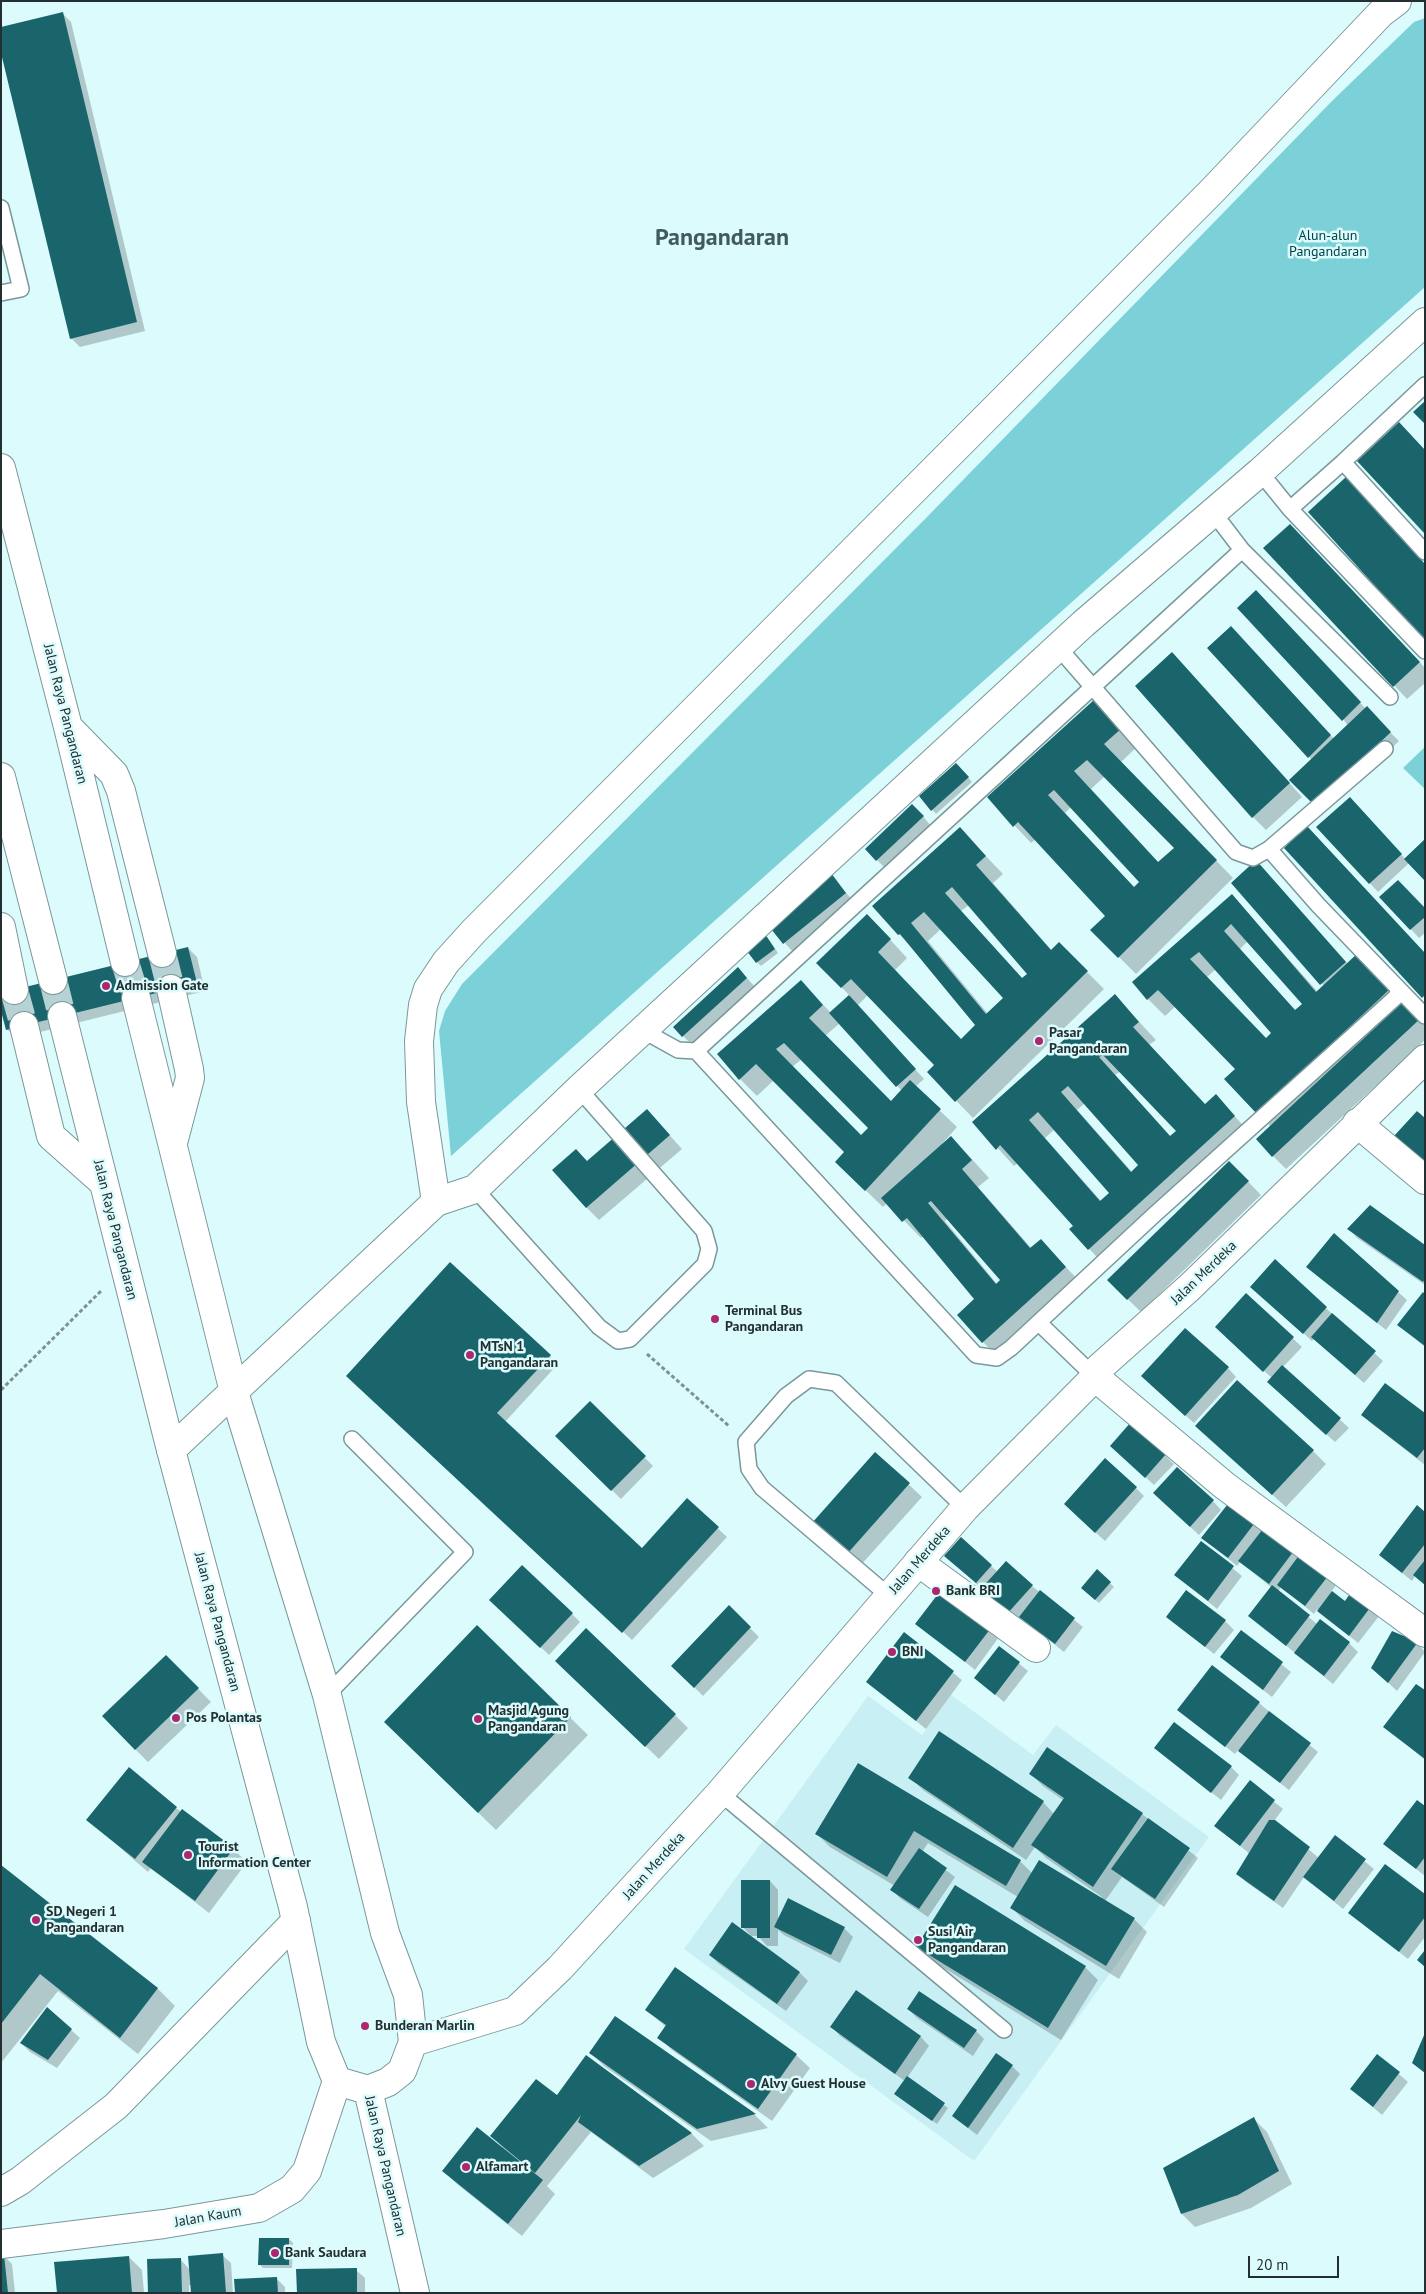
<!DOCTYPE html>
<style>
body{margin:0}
#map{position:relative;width:1426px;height:2294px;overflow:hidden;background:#dcfbfd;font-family:"PT Sans",sans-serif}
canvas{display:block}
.frame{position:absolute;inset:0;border:2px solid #232f30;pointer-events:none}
.scale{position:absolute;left:1248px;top:2256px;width:91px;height:22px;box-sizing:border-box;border:2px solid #232f30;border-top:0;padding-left:6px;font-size:15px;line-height:18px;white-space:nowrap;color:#232f30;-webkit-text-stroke:4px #dcfbfd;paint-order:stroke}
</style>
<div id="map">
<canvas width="1426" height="2294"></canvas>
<div class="frame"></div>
<div class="scale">20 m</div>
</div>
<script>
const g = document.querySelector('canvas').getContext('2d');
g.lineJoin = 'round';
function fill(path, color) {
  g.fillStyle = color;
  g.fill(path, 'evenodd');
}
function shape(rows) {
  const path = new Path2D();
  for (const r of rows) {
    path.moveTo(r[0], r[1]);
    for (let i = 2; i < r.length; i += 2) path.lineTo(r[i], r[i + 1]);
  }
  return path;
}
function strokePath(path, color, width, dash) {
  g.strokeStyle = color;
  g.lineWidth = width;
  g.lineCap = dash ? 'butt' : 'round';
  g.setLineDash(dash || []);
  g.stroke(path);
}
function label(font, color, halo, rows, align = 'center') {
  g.font = font + ' "PT Sans",sans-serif';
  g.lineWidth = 5;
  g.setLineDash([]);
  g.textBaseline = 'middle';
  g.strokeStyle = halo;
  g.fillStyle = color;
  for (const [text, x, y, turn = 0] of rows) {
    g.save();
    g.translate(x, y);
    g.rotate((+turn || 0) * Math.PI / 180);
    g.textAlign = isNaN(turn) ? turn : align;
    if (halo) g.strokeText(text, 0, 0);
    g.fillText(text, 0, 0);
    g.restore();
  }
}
fill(shape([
 [951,1695,1033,1755,1056,1725,1209,1837,974,2161,684,1949,868,1696,922,1735],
 [1047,1747,1143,1813,1093,1887,1032,1845,1064,1798,1029,1774],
 [858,1763,1021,1860,1006,1885,914,1831,887,1877,815,1834],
 [1147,1818,1190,1848,1155,1899,1112,1869],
 [919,1848,947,1868,919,1909,891,1890],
 [1039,1860,1135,1918,1106,1966,1010,1908],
 [741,1880,770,1880,770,1938,757,1938,757,1928,741,1928],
 [955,1885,1086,1966,1048,2028,916,1947],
 [788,1898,845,1927,831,1955,774,1927],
 [732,1923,800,1972,777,2004,709,1955],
 [856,1990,921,2037,895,2073,830,2028],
 [919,1991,976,2030,964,2048,907,2010],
 [996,2053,1012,2065,967,2127,952,2116],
 [894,2094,944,2104,932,2121]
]), '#c8eff3');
fill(shape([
 [1425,18,1425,287,451,1156,439,1031,445,1011,462,984,927,517,1333,100,1414,22],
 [1425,747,1425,789,1403,768]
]), '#7cd0d8');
fill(shape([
 [62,13,71,22,145,331,80,347,71,338],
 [1303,538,1425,668,1425,683,1407,699,1265,549],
 [1264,600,1366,709,1399,741,1323,813,1291,780,1312,760,1208,648,1244,641,1334,739,1348,726],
 [1172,653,1302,797,1266,830,1253,817],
 [1095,701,1138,746,1121,762,1233,878,1136,974,1092,930,1107,916,1036,839,1031,843,988,797],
 [1105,776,1175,848,1159,863,1091,789],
 [1071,807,1141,882,1134,888,1065,813],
 [956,764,972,782,936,814,920,796],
 [1358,807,1409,863,1378,892,1318,827],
 [921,814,931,826,886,869,866,849],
 [960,829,1003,874,993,883,1052,951,1059,944,1104,989,973,1118,928,1072,936,1065,868,995,858,1005,924,1079,915,1087,957,1127,942,1144,943,1145,951,1138,968,1155,989,1178,978,1187,1032,1249,1041,1241,1083,1285,1000,1359,983,1342,976,1299,923,1236,921,1238,887,1203,883,1207,854,1179,846,1152,774,1080,757,1096,740,1079,801,981,831,1013,850,996,818,963,884,933,907,958,895,970,961,1040,976,1025,914,950,899,934],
 [969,905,1029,974,1023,979,961,911],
 [941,929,1004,998,988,1014,928,941],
 [840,1023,902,1091,891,1102,825,1036],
 [802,1059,869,1128,861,1137,792,1067],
 [948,1218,1002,1280,997,1284,945,1221],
 [1256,862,1348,964,1358,955,1425,1020,1425,1040,1286,1169,1257,1140,1271,1127,1258,1113,1236,1069,1176,1006,1165,1016,1148,999,1232,896,1318,992,1324,987],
 [1248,941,1304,1004,1296,1011,1240,949],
 [1216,969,1272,1033,1266,1040,1207,977],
 [831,875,854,902,793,952,769,926],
 [1381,897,1425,909,1425,933,1419,938],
 [767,937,778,953,761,966,757,962],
 [188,948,197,957,205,991,16,1038,7,1029],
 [746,977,755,987,692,1045,674,1027],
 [1115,996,1156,1040,1149,1045,1206,1106,1216,1096,1251,1134,1106,1267,1071,1229,1074,1226,1018,1163,1014,1166,974,1122],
 [1121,1071,1177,1131,1171,1137,1115,1075],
 [1085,1103,1140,1165,1132,1172,1077,1110],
 [1055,1129,1111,1193,1101,1201,1045,1138],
 [647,1110,682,1149,599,1220,586,1207,588,1162],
 [1229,1162,1261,1195,1141,1312,1108,1280],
 [1349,1229,1425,1246,1425,1285,1357,1238],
 [1334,1235,1407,1300,1386,1330,1316,1275],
 [1275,1261,1383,1361,1364,1383,1314,1339,1312,1341,1261,1295],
 [1246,1295,1302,1347,1283,1367,1349,1428,1335,1442,1277,1390,1272,1378,1225,1336],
 [1425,1295,1425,1347,1399,1325],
 [550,1356,558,1364,505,1422,642,1550,687,1500,727,1537,632,1640,356,1385],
 [1228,1368,1236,1377,1194,1423,1151,1385],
 [590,1402,653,1466,621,1499,557,1436],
 [1363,1415,1425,1415,1425,1465,1371,1423],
 [1131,1424,1174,1464,1154,1485,1120,1454],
 [1210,1439,1313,1451,1326,1464,1286,1507],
 [875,1453,922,1497,860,1566,826,1536],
 [1136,1488,1144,1496,1105,1541,1074,1513],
 [1213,1501,1221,1510,1199,1535,1163,1502],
 [1231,1502,1339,1581,1331,1592,1345,1603,1383,1611,1358,1643,1317,1609,1314,1614,1281,1587,1278,1592,1317,1624,1349,1643,1358,1652,1333,1684,1250,1616,1272,1588,1240,1562,1237,1566,1203,1538],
 [1425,1513,1425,1585,1415,1576,1412,1581,1380,1555],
 [1201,1542,1242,1576,1217,1609,1176,1575],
 [955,1564,991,1566,998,1572,1032,1586,1083,1627,1064,1652,1020,1617,1016,1621],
 [1097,1571,1114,1587,1099,1603,1082,1588],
 [729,1607,759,1637,703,1696,673,1666],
 [500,1609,572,1614,580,1622,549,1655],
 [1168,1617,1225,1621,1234,1630,1214,1654],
 [917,1623,990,1629,999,1637,975,1670],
 [477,1627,588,1735,496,1830,403,1739],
 [1241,1632,1291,1672,1272,1697,1231,1665],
 [904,1633,962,1680,926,1729,867,1682],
 [1417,1643,1425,1652,1397,1691,1381,1676],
 [999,1647,1028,1671,1004,1702,976,1678],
 [166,1656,211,1702,148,1762,135,1749],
 [570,1674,675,1715,688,1728,659,1759],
 [1425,1692,1425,1760,1385,1727],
 [1259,1703,1318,1752,1289,1790,1238,1750,1235,1754,1178,1710],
 [1156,1748,1231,1767,1239,1775,1221,1800],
 [1047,1749,1142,1814,1198,1858,1164,1907,1122,1877,1105,1901,1134,1919,1147,1932,1119,1979,1025,1921,1012,1908,1018,1897,928,1843,922,1852,955,1877,928,1917,901,1899,892,1890,895,1886,830,1847,817,1834,858,1765,1020,1861,1032,1873,1101,1899,1102,1897,1046,1858,1035,1847,1026,1860,923,1790,910,1777,1043,1802,1054,1814,1063,1800,1043,1786,1030,1773],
 [1250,1782,1283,1809,1274,1821,1319,1858,1335,1837,1374,1869,1343,1909,1304,1877,1283,1908,1246,1882,1238,1874,1250,1854,1225,1834],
 [176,1808,233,1849,247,1862,209,1913,151,1868,148,1872,88,1820],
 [1425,1808,1425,1876,1385,1844],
 [1,1867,158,1989,175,2006,138,2054,58,1991,1,2063],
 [770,1881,778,1890,778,1920,844,1928,853,1937,840,1963,784,1935,778,1930,778,1946,767,1946,758,1936,751,1936,743,1927],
 [1425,1896,1425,1937,1408,1959,1349,1912],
 [732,1924,800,1973,808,1981,786,2011,719,1964,710,1955],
 [918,1947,1085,1967,1098,1980,1061,2040,931,1960],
 [675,1969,796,2055,810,2068,772,2121,672,2050,659,2037,666,2027,646,2010],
 [856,1992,921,2037,929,2046,907,2078,948,2108,937,2124,900,2098,905,2081,840,2036,832,2027],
 [908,2009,976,2031,984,2039,973,2056,917,2018],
 [615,2017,755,2115,768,2128,711,2141,604,2066,591,2053],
 [71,2030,80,2038,57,2068,30,2052,21,2043],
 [1378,2056,1408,2082,1382,2115,1352,2089],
 [587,2057,692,2134,704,2146,653,2178,591,2132,547,2186,555,2194,522,2236,457,2184,444,2171,501,2148,502,2147,492,2136,557,2097],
 [1012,2066,1020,2074,977,2135,953,2116],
 [1254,2119,1267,2132,1292,2184,1251,2208,1195,2227,1182,2214,1164,2169],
 [289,2239,293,2243,292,2268,263,2268,259,2264],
 [3,2255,12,2264,15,2293,1,2293],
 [222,2255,231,2263,233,2293,192,2293,191,2285,189,2285,189,2293,149,2293,180,2259,190,2270],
 [129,2257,142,2270,144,2293,58,2293],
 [356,2270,365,2278,365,2293,298,2293],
 [276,2278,285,2287,285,2293,236,2293]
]), '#0003');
fill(shape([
 [63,12,137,322,70,339,1,53,1,27],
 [1425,401,1425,424,1413,412],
 [1399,422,1425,450,1425,534,1357,461],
 [1346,477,1425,564,1425,641,1308,512],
 [1290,524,1420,662,1393,687,1263,548],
 [1256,590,1361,702,1342,721,1237,608],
 [1231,626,1331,735,1308,758,1207,648],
 [1172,652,1290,783,1252,818,1135,686],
 [1095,699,1122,728,1104,744,1217,860,1118,958,1090,930,1105,916,1018,822,1013,827,987,797],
 [1087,760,1174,848,1158,862,1074,771],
 [1054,790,1139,882,1134,887,1048,795],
 [1367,706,1391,732,1314,805,1289,780],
 [956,763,969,777,931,811,919,796],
 [1350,797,1402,854,1369,884,1316,827],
 [912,804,924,816,876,861,865,849],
 [1307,826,1425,953,1425,995,1422,998,1284,848],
 [960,827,986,856,976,865,1051,950,1059,942,1088,971,955,1102,927,1072,934,1065,851,979,841,988,816,963,867,914,891,939,878,952,961,1039,975,1025,900,934,898,935,872,906],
 [952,887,1027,974,1022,978,945,893],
 [924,912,1003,998,986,1014,911,923],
 [1425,839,1425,881,1404,859],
 [1256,860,1346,962,1320,985,1231,883],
 [831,873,846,893,783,944,768,925],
 [1398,880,1425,908,1425,917,1410,930,1379,897],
 [1232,894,1316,992,1358,953,1391,988,1257,1114,1224,1079,1235,1069,1158,990,1147,1000,1132,982],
 [1231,924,1302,1004,1295,1010,1224,931],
 [1199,952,1271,1033,1266,1038,1190,959],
 [763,931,775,949,756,963,743,946],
 [188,947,197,983,6,1030,1,1011,1,993],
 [738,967,747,978,682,1037,673,1027],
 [801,980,823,1005,809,1018,891,1101,910,1080,941,1109,865,1191,835,1162,844,1152,756,1064,739,1080,717,1054],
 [784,1043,868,1128,861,1135,776,1049],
 [1115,994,1139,1022,1133,1027,1205,1104,1216,1094,1235,1116,1088,1250,1069,1229,1073,1226,1000,1145,996,1150,972,1122],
 [1103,1055,1176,1131,1170,1136,1099,1057],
 [1068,1086,1138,1165,1131,1172,1061,1092],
 [1038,1112,1109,1193,1100,1201,1029,1120],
 [849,995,916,1069,896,1087,829,1013],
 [1406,999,1422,1017,1272,1157,1256,1139],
 [647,1109,670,1135,586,1208,552,1170,576,1149,587,1161],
 [1417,1111,1425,1118,1425,1165,1394,1136],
 [951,1136,972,1160,962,1169,1030,1248,1041,1239,1066,1267,982,1343,957,1315,974,1299,907,1218,902,1222,881,1198],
 [931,1201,1000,1280,996,1284,928,1203],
 [1229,1161,1249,1181,1127,1300,1107,1280],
 [1370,1205,1425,1245,1425,1279,1423,1282,1347,1229],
 [1334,1233,1399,1291,1377,1323,1306,1267],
 [1275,1259,1327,1307,1303,1334,1250,1287],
 [450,1262,551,1355,497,1413,642,1548,687,1498,719,1527,622,1633,346,1376],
 [1423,1292,1425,1294,1425,1346,1397,1325],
 [1246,1293,1294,1337,1263,1372,1215,1327],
 [1332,1313,1376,1351,1355,1375,1311,1337],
 [1185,1328,1229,1367,1185,1416,1141,1376],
 [1282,1365,1341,1418,1326,1435,1267,1382],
 [1237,1380,1314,1450,1272,1495,1195,1426],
 [1385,1383,1425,1413,1425,1448,1417,1458,1361,1415],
 [590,1401,646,1456,611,1491,555,1436],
 [1131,1422,1166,1454,1145,1478,1110,1446],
 [875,1452,910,1483,847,1554,812,1523],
 [1105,1458,1137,1487,1095,1533,1064,1504],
 [1177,1467,1214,1500,1190,1527,1153,1493],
 [1231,1500,1257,1520,1228,1558,1201,1538],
 [1417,1505,1425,1512,1425,1544,1402,1573,1379,1555],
 [1266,1525,1296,1548,1269,1584,1238,1561],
 [961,1537,992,1565,976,1583,944,1556],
 [1201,1541,1234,1566,1208,1601,1174,1575],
 [1303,1550,1331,1572,1305,1606,1277,1585],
 [1425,1560,1425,1585,1413,1575],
 [1006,1561,1033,1585,1007,1614,980,1590],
 [522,1565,573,1613,540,1648,489,1600],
 [1097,1569,1111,1582,1095,1600,1081,1588],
 [1272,1585,1310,1615,1286,1646,1248,1616],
 [1355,1586,1375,1601,1349,1636,1317,1611,1332,1591,1345,1601],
 [941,1590,991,1628,965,1662,915,1624],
 [1040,1590,1075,1618,1055,1644,1019,1617],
 [1186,1590,1226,1620,1205,1647,1166,1617],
 [729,1605,751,1627,694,1688,671,1666],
 [1320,1619,1350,1642,1324,1676,1294,1653],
 [477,1625,571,1717,478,1813,384,1722],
 [586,1628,676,1714,645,1747,555,1661],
 [1241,1630,1283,1662,1263,1690,1220,1657],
 [1392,1631,1418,1642,1388,1683,1371,1668],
 [904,1632,954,1671,916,1721,866,1682],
 [999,1646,1020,1662,995,1695,974,1678],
 [166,1655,199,1688,135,1750,102,1716],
 [1212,1665,1260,1702,1225,1747,1177,1710],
 [1416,1684,1425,1690,1425,1759,1383,1727],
 [1269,1711,1311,1743,1280,1783,1238,1751],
 [1174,1722,1232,1766,1211,1793,1154,1748],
 [939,1731,1044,1801,1013,1848,908,1778],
 [1047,1747,1143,1813,1093,1887,1031,1845,1064,1798,1029,1774],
 [858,1763,1021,1860,1006,1886,914,1831,887,1877,815,1834],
 [129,1767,177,1807,135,1859,86,1820],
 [1250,1780,1275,1800,1240,1846,1214,1826],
 [1417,1800,1425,1806,1425,1857,1416,1869,1383,1844],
 [182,1809,234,1848,195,1901,142,1862],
 [1148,1818,1190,1848,1155,1899,1111,1869],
 [1269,1820,1275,1820,1310,1847,1274,1901,1236,1874],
 [1335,1835,1366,1859,1334,1901,1303,1877],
 [919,1848,947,1868,919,1909,890,1890],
 [1039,1860,1135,1918,1106,1966,1010,1908],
 [1385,1864,1425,1894,1425,1917,1399,1952,1348,1913],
 [1,1865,158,1988,120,2038,40,1974,1,2024],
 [741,1880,770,1880,770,1938,757,1938,757,1928,741,1928],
 [955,1885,1086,1966,1048,2028,916,1947],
 [788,1898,845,1927,831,1955,774,1927],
 [732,1922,800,1972,777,2004,709,1955],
 [1425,1950,1425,1967,1417,1960],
 [675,1967,797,2054,758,2109,657,2038,666,2025,645,2010],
 [856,1990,921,2036,895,2074,830,2027],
 [919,1991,977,2030,964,2048,907,2009],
 [47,2007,72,2029,48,2060,20,2043],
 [615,2016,756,2114,697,2129,589,2053],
 [1425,2033,1425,2073,1412,2063],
 [996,2053,1013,2065,968,2128,952,2116],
 [1377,2054,1400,2072,1373,2107,1350,2089],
 [586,2055,692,2133,639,2166,578,2122,581,2115,535,2173,490,2136,536,2079,557,2095],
 [907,2076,945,2103,932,2121,894,2094],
 [1254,2117,1279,2171,1238,2195,1181,2214,1163,2168],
 [477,2127,543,2180,508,2224,442,2171],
 [259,2238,289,2238,289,2265,258,2265],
 [223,2253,226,2293,191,2293,188,2256],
 [1,2254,4,2254,8,2293,1,2293],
 [129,2256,132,2293,57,2293,54,2262],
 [181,2258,182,2293,148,2293,147,2259],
 [357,2268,357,2293,297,2293,296,2269],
 [277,2277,278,2293,235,2293,234,2279]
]), '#19656b');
strokePath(shape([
 [162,953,171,989],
 [125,962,136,998],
 [53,980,62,1016],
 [14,990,24,1026]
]), '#b7d2d4', 28, [28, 14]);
const lane = shape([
 [1,208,21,289,1,293],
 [1425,385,1343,462,1425,552],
 [1343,462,1290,509,1425,651],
 [1260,472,1290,509],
 [1213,512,1242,550,1390,697],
 [1269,849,1385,749],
 [1397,987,1425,1016],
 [642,1030,678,1050,696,1051,1242,550],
 [696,1051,976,1355,997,1358,1011,1348,1154,1215,1396,997,1398,992,1397,987,1318,905,1269,849,1253,858,1236,852,1058,647],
 [475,1189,599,1327,618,1341,630,1339,705,1264,709,1249,704,1231,579,1089],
 [1039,1323,1095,1377],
 [889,1596,762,1488,749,1469,746,1442,786,1396,809,1379,836,1383,965,1508],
 [327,1695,465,1552,352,1439],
 [720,1793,1004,2030]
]);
const street = shape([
 [1357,1123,1425,1180],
 [436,1202,475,1189,579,1089,1083,624,1260,472,1425,322],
 [1095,1377,1225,1486,1425,1633],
 [918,1562,1036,1648]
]);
const secondary = shape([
 [1,468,68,727,125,962],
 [69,728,114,774,121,791,162,953],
 [1,777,53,980],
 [1,927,14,990],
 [171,989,189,1069,190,1078,173,1143],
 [136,998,234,1392],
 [62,1016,171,1450],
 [24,1026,51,1136,104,1183],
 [1,2192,20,2181,116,2106,296,1921],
 [1,2244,164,2224,259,2208,292,2189,307,2171,337,2081]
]);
const highway = shape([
 [234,1392,327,1695,385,1933,408,1995,413,2042,402,2071,388,2082,368,2090],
 [413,2042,515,2011,560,1968,720,1793,965,1508,1095,1377,1099,1368,1190,1287,1425,1059],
 [368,2090,337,2081,321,2042,293,1907,171,1450,436,1202,421,1102,419,1041,423,1005,428,989,446,962,474,931,1212,191,1381,13,1397,1],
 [368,2090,415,2293]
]);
strokePath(lane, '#7b9799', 18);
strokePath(street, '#7b9799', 30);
strokePath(secondary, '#7b9799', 30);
strokePath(highway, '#7b9799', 30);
strokePath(shape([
 [647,1354,729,1426],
 [1,1390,101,1291]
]), '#7d9293', 3, [4, 2.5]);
strokePath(lane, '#fff', 15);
strokePath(street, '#fff', 28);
strokePath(secondary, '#fff', 28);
strokePath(highway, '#fff', 28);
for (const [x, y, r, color] of [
 [106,986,5,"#ad276e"],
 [1039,1041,5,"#ad276e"],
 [715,1319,5,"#ad276e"],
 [470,1355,5,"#ad276e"],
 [936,1591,5,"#ad276e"],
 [892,1652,5,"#ad276e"],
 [176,1718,5,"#ad276e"],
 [478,1719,5,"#ad276e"],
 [188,1855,5,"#ad276e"],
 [36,1920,5,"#ad276e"],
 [918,1940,5,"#ad276e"],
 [365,2026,5,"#ad276e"],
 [751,2084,5,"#ad276e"],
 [466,2167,5,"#ad276e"],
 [275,2253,5,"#ad276e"]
]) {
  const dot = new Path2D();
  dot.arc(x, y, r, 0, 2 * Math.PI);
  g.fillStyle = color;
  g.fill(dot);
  strokePath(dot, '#dcfbfd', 2);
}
label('14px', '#004247', '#dcfbfd', [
 ["Alun-alun",1328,236],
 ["Pangandaran",1328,252]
]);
label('14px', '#232f30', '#dcfbfd', [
 ["Jalan Raya Pangandaran",65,714,76],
 ["Jalan Raya Pangandaran",115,1230,76],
 ["Jalan Merdeka",1204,1273,-44],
 ["Jalan Merdeka",920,1560,-49],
 ["Jalan Raya Pangandaran",217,1622,75],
 ["Jalan Merdeka",654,1866,-48],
 ["Jalan Raya Pangandaran",385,2166,77],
 ["Jalan Kaum",208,2217,-10]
]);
label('bold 14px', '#232f30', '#dcfbfd', [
 ["Admission Gate",116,986],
 ["Pasar",1049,1033],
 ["Pangandaran",1049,1049],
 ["Terminal Bus",725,1311],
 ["Pangandaran",725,1327],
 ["MTsN 1",480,1347],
 ["Pangandaran",480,1363],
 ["Bank BRI",946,1591],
 ["BNI",902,1652],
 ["Masjid Agung",488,1711],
 ["Pangandaran",488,1727],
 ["Pos Polantas",186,1718],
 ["Tourist",198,1847],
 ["Information Center",198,1863],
 ["SD Negeri 1",46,1912],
 ["Pangandaran",46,1928],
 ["Susi Air",928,1932],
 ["Pangandaran",928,1948],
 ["Bunderan Marlin",375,2026],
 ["Alvy Guest House",761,2084],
 ["Alfamart",476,2167],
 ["Bank Saudara",285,2253]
], 'left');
label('bold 24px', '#405a5d', '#dcfbfd', [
 ["Pangandaran",722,238]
]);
</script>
